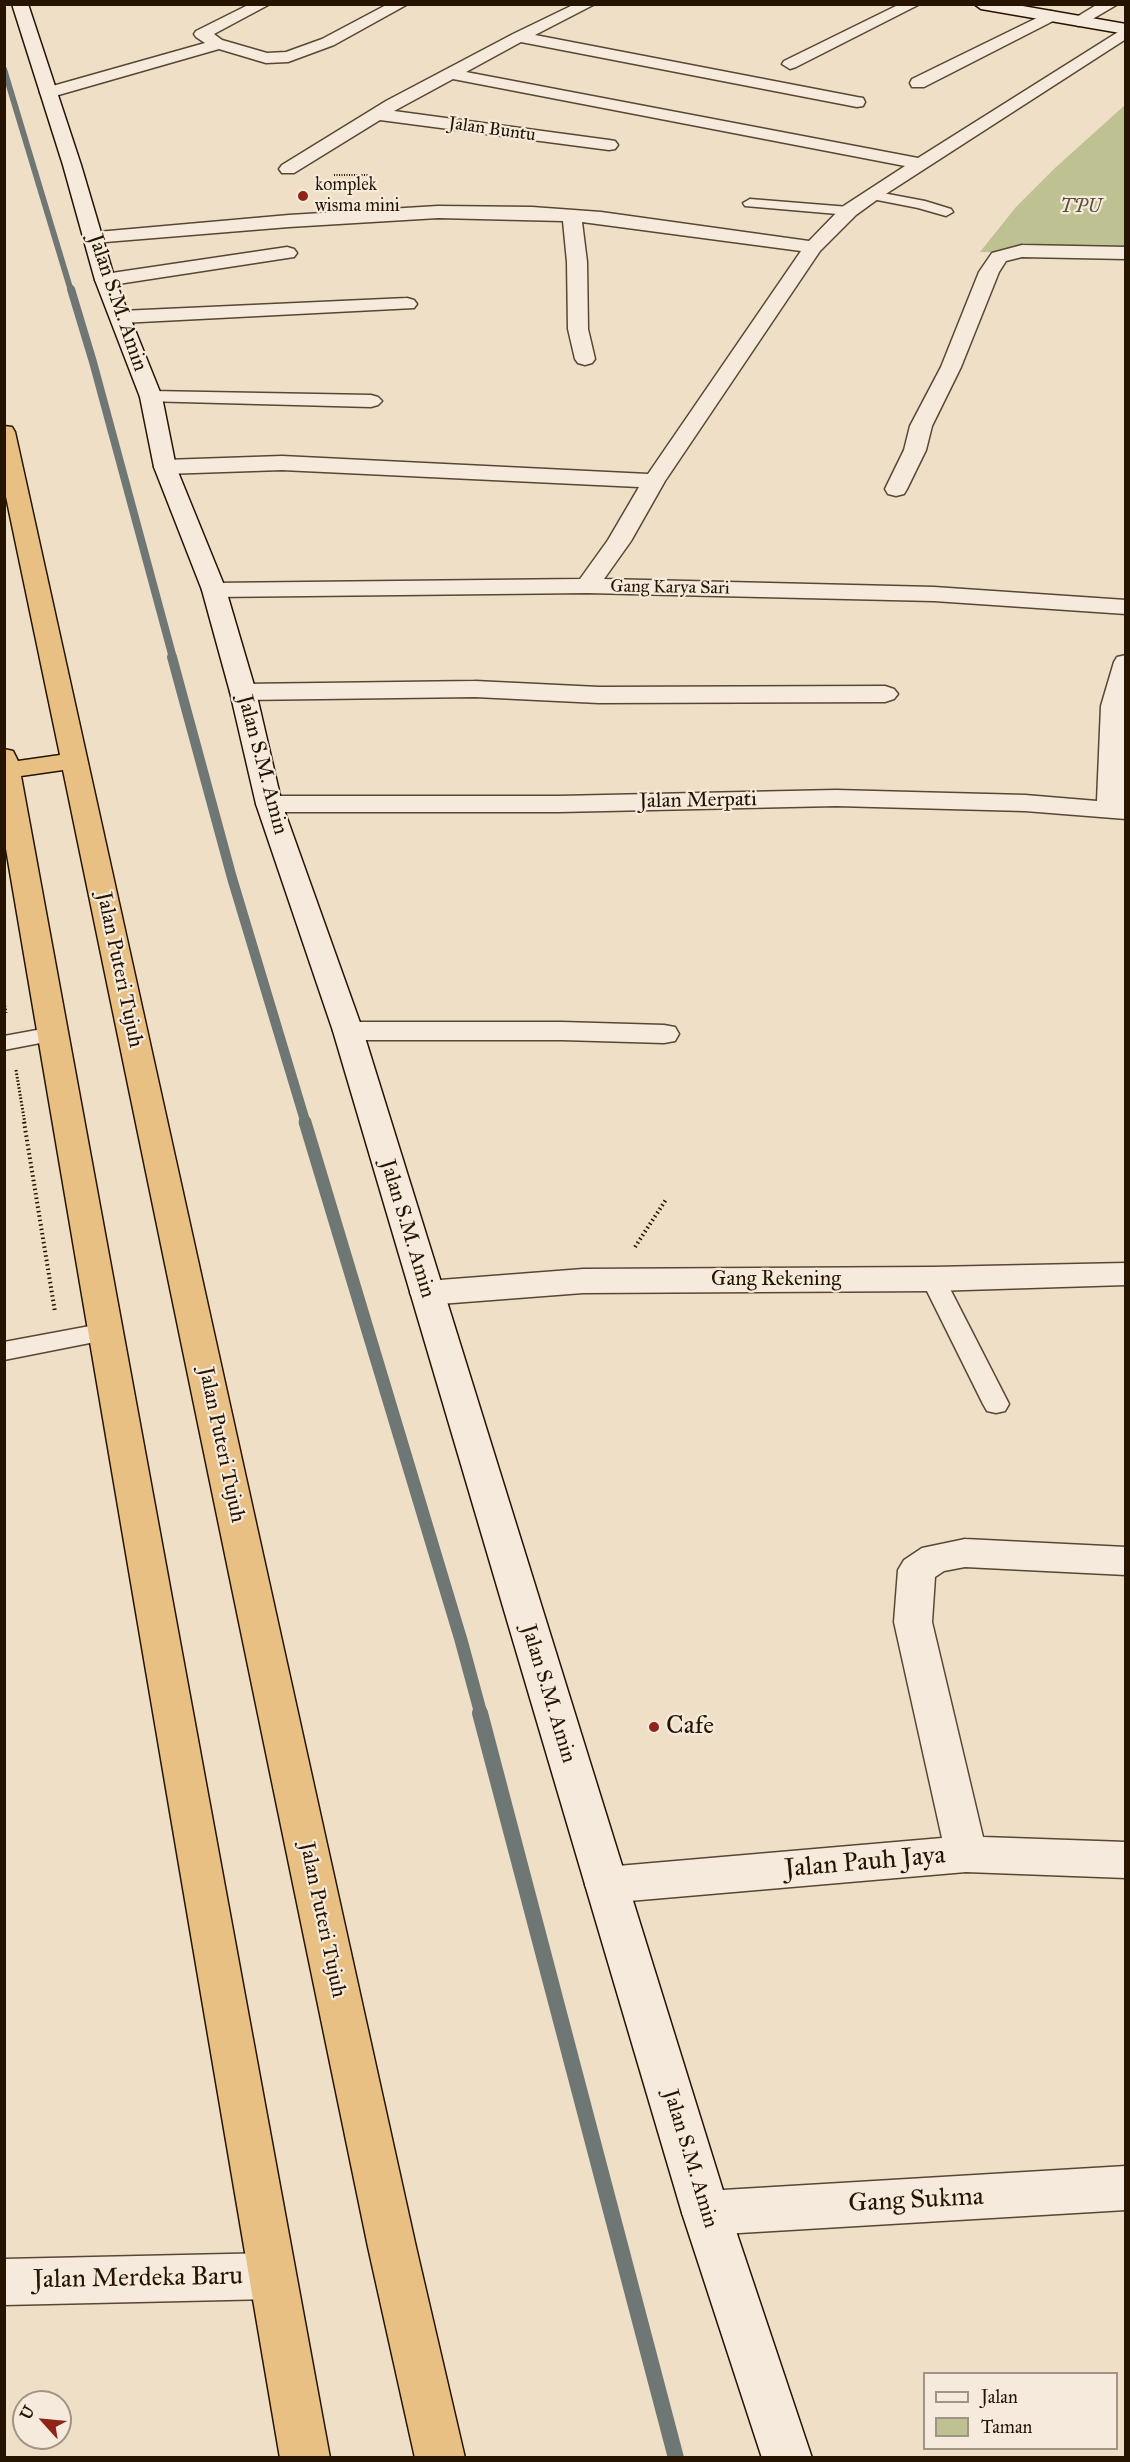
<!DOCTYPE html>
<style>
body{margin:0}
#map{position:relative;width:1130px;height:2462px;overflow:hidden;background:#efdfc7;font-family:"IM FELL Great Primer",serif}
canvas{display:block}
.frame{position:absolute;inset:0;border:6px solid #261401;pointer-events:none}
.legend{position:absolute;left:923px;top:2372px;width:195px;height:78px;box-sizing:border-box;background:#f5eadb;border:2px solid #a29484;margin:0;padding:8px 10px;list-style:none;font-size:18px;color:#261401}
.legend li{display:flex;align-items:center;gap:12px;height:30px}
.legend b{width:30px;border:2px solid #a29484}
.north{position:absolute;left:12px;top:2390px;width:60px;height:60px;box-sizing:border-box;background:#f5eadb;border:2px solid #a29484;border-radius:50%;rotate:297deg;font-size:16px;font-weight:700;line-height:24px;text-align:center;color:#261401}
.north::after{content:'';display:block;margin:auto;width:21px;height:27px;background:#8f2418;clip-path:polygon(50% 0,100% 100%,50% 72%,0 100%)}
</style>
<div id="map">
<canvas width="1130" height="2462"></canvas>
<div class="frame"></div>
<ul class="legend">
<li><b style="height:8px;background:#f5eadb"></b>Jalan</li>
<li><b style="height:16px;background:#bec192"></b>Taman</li>
</ul>
<div class="north">U</div>
</div>
<script>
const g = document.querySelector('canvas').getContext('2d');
g.lineJoin = 'round';
function fill(path, color) {
  g.fillStyle = color;
  g.fill(path, 'evenodd');
}
function shape(rows) {
  const path = new Path2D();
  for (const r of rows) {
    path.moveTo(r[0], r[1]);
    for (let i = 2; i < r.length; i += 2) path.lineTo(r[i], r[i + 1]);
  }
  return path;
}
function strokePath(path, color, width, dash) {
  g.strokeStyle = color;
  g.lineWidth = width;
  g.lineCap = dash ? 'butt' : 'round';
  g.setLineDash(dash || []);
  g.stroke(path);
}
function label(font, color, halo, rows, align = 'center') {
  g.font = font + ' "IM FELL Great Primer",serif';
  g.lineWidth = 4.5;
  g.setLineDash([]);
  g.textBaseline = 'middle';
  g.strokeStyle = halo;
  g.fillStyle = color;
  for (const [text, x, y, turn = 0] of rows) {
    g.save();
    g.translate(x, y);
    g.rotate((+turn || 0) * Math.PI / 180);
    g.textAlign = isNaN(turn) ? turn : align;
    if (halo) g.strokeText(text, 0, 0);
    g.fillText(text, 0, 0);
    g.restore();
  }
}
fill(shape([
 [1125,105,1125,254,980,252,1016,207,1055,168]
]), '#bec192');
strokePath(shape([
 [4,69,71,291]
]), '#6f7774', 6);
strokePath(shape([
 [71,289,93,362,173,658]
]), '#6f7774', 8);
strokePath(shape([
 [172,657,232,878,306,1124]
]), '#6f7774', 10);
strokePath(shape([
 [305,1122,461,1640,481,1714]
]), '#6f7774', 13);
strokePath(shape([
 [480,1713,676,2458]
]), '#6f7774', 16);
const lane = shape([
 [872,191,925,201,951,209,953,212,946,216,918,208,867,198,865,195,867,192,872,191],
 [750,199,849,207,856,211,849,215,745,206,743,203,750,199],
 [53,1027,61,1029,64,1034,61,1039,4,1050,4,1036,53,1027],
 [933,1271,942,1273,945,1279,1009,1404,1005,1411,996,1413,987,1411,983,1404,921,1279,924,1273,933,1271],
 [106,1323,115,1326,119,1332,115,1338,4,1360,4,1342,106,1323]
]);
const street = shape([
 [250,4,270,4,214,34,222,40,267,53,286,52,322,39,388,4,408,4,334,45,288,62,266,63,219,49,48,98,40,93,42,89,205,43,196,37,194,34,196,31,250,4],
 [575,4,595,4,535,35,857,97,863,98,865,102,863,106,857,107,521,42,466,72,918,158,1126,27,1126,39,878,199,856,215,820,251,665,481,631,541,604,579,934,587,1126,600,1126,614,934,601,587,593,214,597,206,595,202,590,206,585,214,583,580,579,608,540,639,487,282,470,165,474,157,472,154,467,157,462,165,460,282,456,648,474,801,251,582,222,587,262,588,329,595,359,592,363,585,365,578,363,575,359,568,329,567,262,563,221,438,218,289,227,93,243,86,241,84,237,86,233,289,215,438,206,532,207,601,212,809,241,842,207,905,166,453,79,394,111,609,140,615,141,618,145,615,149,609,150,380,120,294,173,282,173,279,169,282,165,386,101,513,34,575,4],
 [900,4,920,4,796,67,790,69,782,64,784,61,900,4],
 [1098,4,1118,4,1084,24,1078,26,1070,21,1098,4],
 [1051,11,1057,13,1059,16,1057,19,924,87,912,87,910,83,912,79,1051,11],
 [1022,245,1126,247,1126,259,1022,257,1006,261,999,272,961,367,932,426,926,450,907,489,904,494,896,496,888,494,885,489,904,450,910,426,941,367,979,272,992,253,1022,245],
 [287,247,294,249,297,253,294,257,105,286,98,284,95,280,98,276,105,274,287,247],
 [407,298,414,300,417,304,414,308,121,323,114,321,111,317,114,313,121,311,407,298],
 [151,391,371,395,378,397,382,401,378,405,371,407,144,401,140,397,144,393,151,391],
 [1126,655,1124,803,1126,803,1126,819,1025,811,836,806,559,812,269,812,259,810,256,804,259,798,269,796,559,796,836,790,1025,795,1097,801,1101,706,1114,662,1117,657,1126,655],
 [475,681,599,687,885,686,894,689,898,694,894,699,885,702,599,703,475,697,243,700,234,697,230,692,234,687,243,684,475,681],
 [348,1022,562,1022,664,1025,675,1027,679,1034,675,1041,664,1043,562,1040,348,1040,337,1038,333,1031,337,1024,348,1022],
 [1126,1263,1126,1285,933,1291,583,1293,427,1305,415,1301,410,1293,415,1285,427,1281,583,1269,933,1267,1126,1263],
 [965,1539,1126,1547,1126,1575,965,1567,944,1571,935,1577,932,1622,983,1837,1126,1842,1126,1878,966,1872,606,1903,591,1898,585,1885,591,1872,606,1867,942,1838,894,1622,898,1570,904,1560,922,1548,965,1539],
 [1126,2166,1126,2210,706,2235,689,2229,682,2213,689,2197,706,2191,1126,2166],
 [272,2253,289,2260,296,2276,289,2292,272,2299,4,2305,4,2259,272,2253]
]);
const secondary = shape([
 [12,4,28,4,81,165,115,280,162,397,176,467,226,590,256,692,282,804,363,1031,730,2213,812,2458,762,2458,682,2213,333,1031,256,804,230,692,202,590,154,467,140,397,95,280,63,165,12,4],
 [974,4,1011,4,1126,24,1126,34,981,9,974,4]
]);
const highway = shape([
 [4,426,12,427,15,432,416,2247,465,2458,415,2458,368,2247,63,770,21,776,330,2458,280,2458,4,837,4,749,13,751,18,761,60,755,4,487,4,426]
]);
strokePath(lane, '#584732', 3);
strokePath(street, '#584732', 3);
strokePath(secondary, '#261401', 3);
strokePath(highway, '#261401', 3);
strokePath(shape([
 [334,175,369,175,370,190]
]), '#261401', 2, [1, 1.5]);
strokePath(shape([
 [4,1002,6,1013],
 [16,1070,25,1124]
]), '#261401', 3, [1.5, 2]);
strokePath(shape([
 [24,1122,55,1312],
 [635,1247,667,1198]
]), '#261401', 4, [1.5, 3]);
fill(lane, '#f5eadb');
fill(street, '#f5eadb');
fill(secondary, '#f5eadb');
fill(highway, '#e8c084');
for (const [x, y, r, color] of [
 [303,196,6,"#8f2418"],
 [654,1727,6,"#8f2418"]
]) {
  const dot = new Path2D();
  dot.arc(x, y, r, 0, 2 * Math.PI);
  g.fillStyle = color;
  g.fill(dot);
  strokePath(dot, '#f5eadb', 2);
}
label('18px', '#261401', '#f5eadb', [
 ["Jalan Buntu",492,130,8],
 ["Gang Karya Sari",670,588,1]
]);
label('18px', '#261401', '#f5eadb', [
 ["komplek",315,186],
 ["wisma mini",315,207]
], 'left');
label('italic 18px', '#5b5134', '#f5eadb', [
 ["TPU",1081,208]
]);
label('21px', '#261401', '#f5eadb', [
 ["Jalan S.M. Amin",117,303,71],
 ["Jalan S.M. Amin",262,765,75],
 ["Jalan Merpati",698,801,-1],
 ["Jalan Puteri Tujuh",119,970,78],
 ["Jalan S.M. Amin",407,1229,73],
 ["Gang Rekening",776,1280],
 ["Jalan Puteri Tujuh",221,1445,78],
 ["Jalan S.M. Amin",548,1694,73],
 ["Jalan Puteri Tujuh",322,1920,78],
 ["Jalan S.M. Amin",690,2159,73]
]);
label('26px', '#261401', '#f5eadb', [
 ["Cafe",666,1727]
], 'left');
label('26px', '#261401', '#f5eadb', [
 ["Jalan Pauh Jaya",865,1863,-5],
 ["Gang Sukma",916,2201,-3],
 ["Jalan Merdeka Baru",138,2279,-1]
]);
</script>
